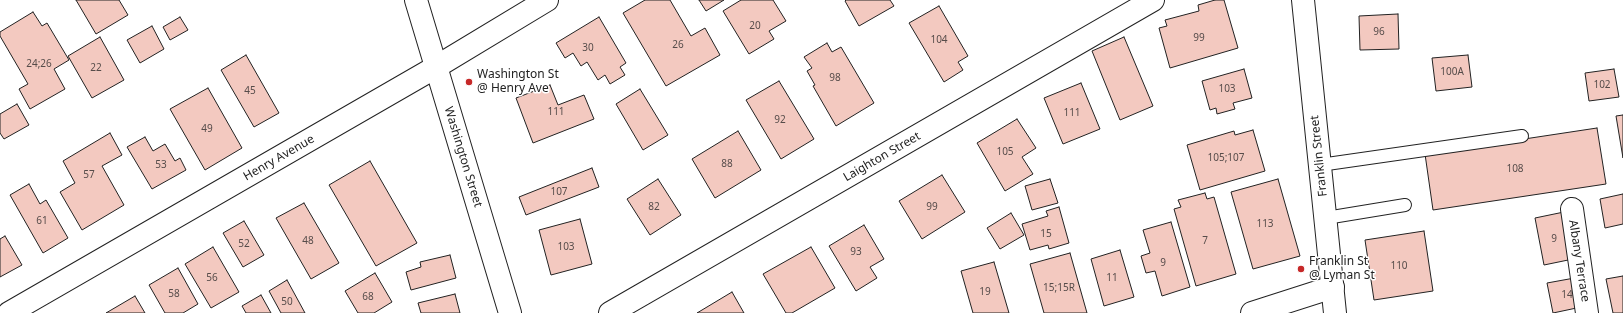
<!DOCTYPE html>
<style>
body{margin:0}
canvas{display:block;background:#fff}
</style>
<canvas width="1623" height="313"></canvas>
<script>
const g = document.querySelector('canvas').getContext('2d');
g.lineJoin = 'round';
function fill(path, color) {
  g.fillStyle = color;
  g.fill(path, 'evenodd');
}
function shape(rows) {
  const path = new Path2D();
  for (const r of rows) {
    path.moveTo(r[0], r[1]);
    for (let i = 2; i < r.length; i += 2) path.lineTo(r[i], r[i + 1]);
  }
  return path;
}
function strokePath(path, color, width, dash) {
  g.strokeStyle = color;
  g.lineWidth = width;
  g.lineCap = dash ? 'butt' : 'round';
  g.setLineDash(dash || []);
  g.stroke(path);
}
function label(font, color, halo, rows, align = 'center') {
  g.font = font + ' "Noto Sans",sans-serif';
  g.lineWidth = 3;
  g.setLineDash([]);
  g.textBaseline = 'middle';
  g.strokeStyle = halo;
  g.fillStyle = color;
  for (const [text, x, y, turn = 0] of rows) {
    g.save();
    g.translate(x, y);
    g.rotate((+turn || 0) * Math.PI / 180);
    g.textAlign = isNaN(turn) ? turn : align;
    if (halo) g.strokeText(text, 0, 0);
    g.fillText(text, 0, 0);
    g.restore();
  }
}
const building = shape([
 [76,0,119,0,128,15,96,34,76,0],
 [645,0,670,0,691,36,705,28,720,55,666,86,623,13,645,0],
 [699,0,724,0,706,11,699,0],
 [741,0,773,0,786,21,769,31,774,39,749,54,723,11,741,0],
 [846,0,890,0,894,6,859,26,845,1,846,0],
 [1215,0,1224,0,1238,48,1170,68,1159,28,1167,26,1165,20,1199,11,1198,5,1215,0],
 [939,6,968,56,958,62,963,70,944,82,909,23,939,6],
 [33,12,42,26,47,23,69,60,54,69,65,89,30,109,19,89,28,84,0,36,0,32,33,12],
 [1398,14,1399,49,1360,50,1359,16,1398,14],
 [180,17,188,30,170,40,163,27,180,17],
 [599,17,626,63,620,67,625,75,610,84,605,75,598,80,587,62,581,66,573,53,565,58,556,43,599,17],
 [152,26,164,49,140,63,127,40,152,26],
 [100,37,124,80,92,98,68,56,100,37],
 [1124,37,1153,106,1120,120,1092,51,1124,37],
 [827,43,832,52,841,47,874,103,836,126,813,86,815,85,807,71,812,68,804,57,827,43],
 [246,55,279,113,254,127,221,70,246,55],
 [1468,55,1472,87,1436,91,1432,58,1468,55],
 [1244,69,1252,98,1233,103,1235,109,1217,114,1216,108,1210,110,1202,81,1244,69],
 [1614,69,1619,97,1589,101,1585,73,1614,69],
 [779,81,814,139,781,159,746,100,779,81],
 [1081,83,1100,129,1063,144,1044,98,1081,83],
 [550,85,558,105,584,95,594,119,533,143,516,98,550,85],
 [208,88,242,148,205,170,170,109,208,88],
 [640,89,668,135,643,150,616,104,640,89],
 [17,104,29,125,4,139,0,133,0,114,17,104],
 [1623,115,1623,158,1616,116,1623,115],
 [1017,119,1036,148,1022,157,1033,174,1005,191,977,143,1017,119],
 [1597,128,1606,184,1433,210,1425,154,1597,128],
 [1253,130,1265,171,1200,190,1187,145,1234,131,1235,135,1253,130],
 [738,131,761,170,715,198,692,159,738,131],
 [110,133,122,155,102,166,124,205,82,230,60,192,75,183,63,161,110,133],
 [145,137,153,151,165,144,175,161,180,158,186,170,152,189,127,147,145,137],
 [370,161,417,243,376,266,329,185,370,161],
 [592,168,599,187,526,215,519,197,592,168],
 [942,175,965,212,922,239,899,201,942,175],
 [658,179,681,215,650,235,627,199,658,179],
 [1050,179,1058,203,1032,210,1025,186,1050,179],
 [1278,179,1300,256,1253,269,1231,192,1278,179],
 [29,184,40,204,46,200,68,238,43,253,10,195,29,184],
 [1205,193,1207,199,1214,197,1236,274,1196,286,1174,209,1181,207,1178,200,1205,193],
 [1623,194,1623,224,1605,228,1600,199,1623,194],
 [304,203,339,263,311,279,276,218,304,203],
 [1059,207,1069,243,1049,249,1048,245,1030,250,1022,224,1048,216,1046,211,1059,207],
 [1564,212,1573,259,1544,265,1535,218,1564,212],
 [1011,213,1024,235,1000,249,987,228,1011,213],
 [580,219,592,264,551,275,539,230,580,219],
 [244,221,264,255,243,267,223,233,244,221],
 [1171,222,1190,287,1162,296,1155,271,1146,273,1141,256,1150,253,1143,230,1171,222],
 [864,225,884,259,870,267,877,278,856,291,829,246,864,225],
 [1424,231,1433,291,1374,300,1365,240,1424,231],
 [5,236,22,265,0,277,0,239,5,236],
 [213,247,239,292,211,308,185,264,213,247],
 [811,247,835,288,792,313,786,313,763,274,811,247],
 [1120,250,1134,297,1104,306,1091,259,1120,250],
 [1070,253,1087,313,1044,313,1030,264,1070,253],
 [450,255,456,278,411,290,406,272,421,267,420,262,450,255],
 [994,262,1009,313,973,313,961,271,994,262],
 [178,268,198,304,183,313,165,313,149,285,178,268],
 [375,273,392,302,374,313,358,313,345,291,375,273],
 [1623,276,1623,313,1613,313,1606,279,1623,276],
 [1580,277,1586,306,1553,313,1547,283,1580,277],
 [287,280,305,313,281,313,269,291,287,280],
 [732,292,744,313,697,313,732,292],
 [455,294,460,313,421,313,418,303,455,294],
 [261,295,271,313,246,313,242,306,261,295],
 [135,296,145,313,106,313,135,296]
]);
fill(building, '#f3c9c0');
strokePath(building, '#222', 1);
const lane = shape([
 [1320,165,1522,136],
 [1326,218,1405,205]
]);
const street = shape([
 [1572,209,1587,313],
 [9,313,436,67,547,0],
 [610,313,1153,0],
 [1252,313,1333,287]
]);
const secondary = shape([
 [416,0,510,313],
 [1303,0,1335,313]
]);
strokePath(lane, '#222', 14);
strokePath(street, '#222', 24);
strokePath(secondary, '#222', 24);
strokePath(lane, '#fff', 12);
strokePath(street, '#fff', 22);
strokePath(secondary, '#fff', 22);
for (const [x, y, r, color] of [
 [469,82,4,"#c62828"],
 [1301,269,4,"#c62828"]
]) {
  const dot = new Path2D();
  dot.arc(x, y, r, 0, 2 * Math.PI);
  g.fillStyle = color;
  g.fill(dot);
  strokePath(dot, '#fff', 1.5);
}
label('10px', '#564c4a', null, [
 ["20",755,26],
 ["96",1379,32],
 ["99",1199,38],
 ["104",939,40],
 ["26",678,45],
 ["30",588,48],
 ["24;26",39,64],
 ["22",96,68],
 ["100A",1452,72],
 ["98",835,78],
 ["102",1602,85],
 ["103",1227,89],
 ["45",250,91],
 ["111",556,112],
 ["111",1072,113],
 ["92",780,120],
 ["49",207,129],
 ["105",1005,152],
 ["105;107",1226,158],
 ["88",727,164],
 ["53",161,165],
 ["108",1515,169],
 ["57",89,175],
 ["107",559,192],
 ["82",654,207],
 ["99",932,207],
 ["61",42,221],
 ["113",1265,224],
 ["15",1046,234],
 ["9",1554,239],
 ["48",308,241],
 ["7",1205,241],
 ["52",244,244],
 ["103",566,247],
 ["93",856,252],
 ["9",1163,263],
 ["110",1399,266],
 ["56",212,278],
 ["11",1112,278],
 ["15;15R",1059,288],
 ["19",985,292],
 ["58",174,294],
 ["14",1567,295],
 ["68",368,297],
 ["50",287,302]
]);
label('12px', '#222', '#fff', [
 ["Washington St",477,75],
 ["@ Henry Ave",477,89],
 ["Franklin St",1309,262],
 ["@ Lyman St",1309,276]
], 'left');
label('12px', '#222', '#fff', [
 ["Franklin Street",1319,156,-96],
 ["Washington Street",463,157,73],
 ["Laighton Street",882,157,-30],
 ["Henry Avenue",279,158,-30],
 ["Albany Terrace",1579,261,81]
]);
</script>
